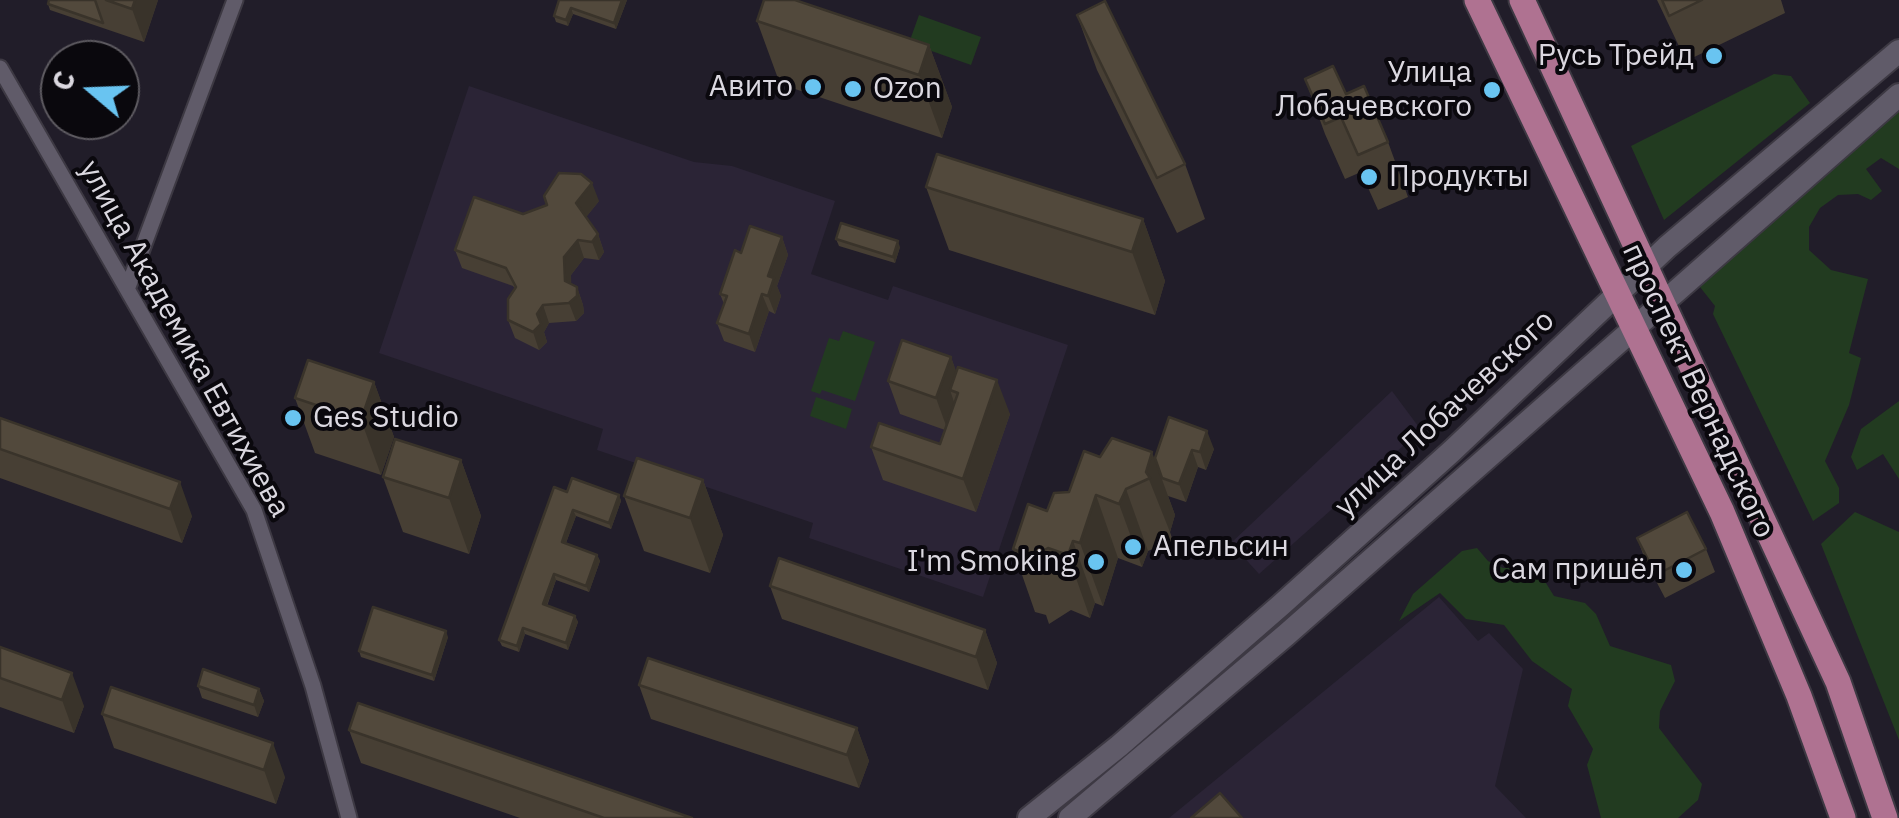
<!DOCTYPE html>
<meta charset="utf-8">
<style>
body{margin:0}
#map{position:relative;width:1899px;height:818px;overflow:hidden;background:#211d29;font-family:"IBM Plex Sans",sans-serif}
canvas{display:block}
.north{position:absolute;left:40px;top:40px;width:100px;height:100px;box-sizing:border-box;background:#0a080d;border:2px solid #5e5b61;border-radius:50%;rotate:289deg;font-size:28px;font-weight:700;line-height:40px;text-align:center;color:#dbd8e0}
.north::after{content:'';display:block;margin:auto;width:35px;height:45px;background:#69c4f1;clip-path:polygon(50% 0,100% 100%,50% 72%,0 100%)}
</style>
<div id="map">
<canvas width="1899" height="818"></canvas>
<div class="north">С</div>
</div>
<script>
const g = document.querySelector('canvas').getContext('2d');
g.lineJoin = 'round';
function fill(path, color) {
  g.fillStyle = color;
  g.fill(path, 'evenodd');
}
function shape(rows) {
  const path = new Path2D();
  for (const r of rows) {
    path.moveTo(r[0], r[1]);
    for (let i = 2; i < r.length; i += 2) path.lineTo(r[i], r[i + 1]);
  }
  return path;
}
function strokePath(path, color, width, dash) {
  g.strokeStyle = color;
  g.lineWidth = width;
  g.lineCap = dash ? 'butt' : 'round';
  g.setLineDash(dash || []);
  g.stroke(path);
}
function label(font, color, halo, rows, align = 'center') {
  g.font = font + ' "IBM Plex Sans",sans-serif';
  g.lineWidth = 8;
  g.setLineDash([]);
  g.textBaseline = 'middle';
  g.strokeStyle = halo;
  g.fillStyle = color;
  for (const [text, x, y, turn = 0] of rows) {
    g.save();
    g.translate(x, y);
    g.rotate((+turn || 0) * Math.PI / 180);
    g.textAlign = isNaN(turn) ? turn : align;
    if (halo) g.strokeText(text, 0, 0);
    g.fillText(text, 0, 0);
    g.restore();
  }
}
fill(shape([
 [469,86,694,162,732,166,835,201,811,274,888,300,893,286,1068,345,983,597,809,538,813,523,597,450,603,429,379,353],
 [1392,391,1421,430,1259,574,1231,543],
 [1439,597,1478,641,1489,633,1523,669,1495,786,1526,818,1169,818]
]), '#2b2436');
fill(shape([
 [919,15,981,37,971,65,909,43],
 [1774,74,1791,76,1810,103,1664,220,1631,146],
 [1899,106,1899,169,1881,158,1866,169,1882,191,1871,200,1858,194,1838,195,1820,208,1809,227,1809,250,1831,270,1868,279,1849,353,1861,358,1849,405,1825,461,1839,488,1839,503,1813,521,1713,314,1715,306,1700,287],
 [843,331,875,342,855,401,822,390,820,394,811,391,829,338,839,341],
 [816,397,852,409,846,429,810,416],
 [1899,401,1899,479,1883,454,1857,470,1851,457,1861,429],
 [1855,512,1899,532,1899,740,1821,544],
 [1477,548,1488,561,1503,568,1536,567,1554,596,1585,603,1596,614,1610,646,1671,665,1675,681,1660,711,1659,728,1702,784,1698,800,1678,818,1601,818,1587,765,1593,749,1568,706,1572,689,1532,661,1504,625,1466,619,1440,593,1399,621,1413,594,1462,551]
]), '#223b20');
const street = shape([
 [0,68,254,510,313,686,349,818],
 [128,287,235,0]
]);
const secondary = shape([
 [1029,818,1119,746,1281,605,1452,451,1667,247,1899,51],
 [1070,818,1286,635,1899,95]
]);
const primary = shape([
 [1477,0,1722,512,1799,696,1843,818],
 [1522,0,1838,682,1885,818]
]);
strokePath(street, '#3d3943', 19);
strokePath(secondary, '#3d3943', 26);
strokePath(primary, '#3d3943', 29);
strokePath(street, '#605b69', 15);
strokePath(secondary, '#605b69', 22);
strokePath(primary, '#af7291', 25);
fill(shape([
 [49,0,158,0,144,42,50,10,48,4],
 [559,0,627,0,616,29,573,14,568,26,556,22,554,16],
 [1657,0,1781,0,1785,13,1686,61],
 [1077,15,1185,164,1205,219,1177,233,1097,70],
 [757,21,929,45,952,107,942,138,780,84],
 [1305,79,1346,94,1388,142,1408,197,1378,210,1361,172,1345,179,1325,134],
 [926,187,1143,219,1165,281,1155,315,949,250],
 [599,201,586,217,598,234,604,252,599,260,584,258,571,275,571,284,577,287,583,305,584,313,576,321,549,323,544,332,547,342,539,350,515,338,508,320,515,289,513,286,462,268,455,250],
 [782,237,788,255,777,286,781,296,775,314,769,311,755,352,724,341,717,323,724,304,720,294,741,253],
 [836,239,900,247,895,263,839,246],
 [951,357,956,372,1010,414,976,512,883,480,871,447,940,444,945,430,900,414,888,381],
 [374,382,394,437,381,475,315,453,295,398],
 [1169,417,1214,449,1206,470,1198,467,1186,502,1168,496,1175,515,1170,532,1173,541,1148,551,1142,567,1118,558,1103,606,1095,603,1090,618,1071,610,1049,624,1046,615,1035,612,1013,549,1047,511,1069,492,1100,457,1155,458],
 [0,418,192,516,182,543,0,478],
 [461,460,481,516,469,554,403,532,383,477],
 [703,480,723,535,710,573,644,551,624,496],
 [567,492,619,495,621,501,611,529,576,516,566,543,597,555,600,561,589,592,556,580,547,606,575,616,578,622,568,650,525,634,519,652,502,646,499,640],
 [1637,538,1706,549,1715,572,1665,598,1646,562],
 [770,586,985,630,997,663,988,690,782,619],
 [448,637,434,681,361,657,359,651],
 [0,647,84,706,74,733,0,707],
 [639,685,857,728,869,761,859,788,651,719],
 [198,686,259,689,264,701,258,717,202,698],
 [102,714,285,777,276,804,114,748],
 [349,730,692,818,520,818,361,763]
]), '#473f34');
fill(shape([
 [135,0,158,0,144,42,132,9],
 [622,0,627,0,616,29,614,23],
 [571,8,573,14,568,26,566,20],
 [929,45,952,107,942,138,919,75],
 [592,183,599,201,583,221,576,203],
 [1143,219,1165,281,1155,315,1132,252],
 [598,234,604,252,599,260,592,242],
 [782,237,788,255,777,286,781,296,775,314,768,296,768,276],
 [578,240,584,258,571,275,572,299,565,281,564,257],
 [898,241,900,247,895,263,893,257],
 [577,287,583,305,584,313,576,321,569,303],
 [762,294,769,311,755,352,749,334],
 [543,305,549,323,544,332,547,342,539,350,533,332,537,314],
 [951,357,963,390,950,390,956,408,948,431,936,398],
 [997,380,1010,414,976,512,963,479],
 [374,382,394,437,381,475,361,420],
 [1207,431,1214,449,1206,470,1200,452],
 [1192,450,1198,467,1186,502,1179,484],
 [1152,452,1175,515,1170,532,1146,472],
 [461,460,481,516,469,554,449,498],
 [703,480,723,535,710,573,690,518],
 [180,482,192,516,182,543,170,509],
 [1126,489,1148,551,1142,567,1119,504],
 [619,495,621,501,611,529,609,523],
 [1096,495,1118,558,1103,606,1080,543],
 [573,510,576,516,564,548,562,542],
 [1073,541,1095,603,1090,618,1068,555],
 [597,555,600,561,589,592,586,586],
 [554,574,556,580,545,610,543,604],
 [575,616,578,622,568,650,566,643],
 [523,628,525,634,519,652,517,646],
 [985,630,997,663,988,690,976,657],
 [446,631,448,637,434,681,432,675],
 [72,673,84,706,74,733,62,700],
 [259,689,264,701,258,717,254,705],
 [857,728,869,761,859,788,847,755],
 [273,743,285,777,276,804,264,770]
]), '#39332a');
const building = shape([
 [49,0,95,0,103,23,48,4,49,0],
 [106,0,135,0,132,9,106,0],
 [559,0,622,0,614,23,571,8,566,20,554,16,559,0],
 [764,0,795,0,929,45,919,75,757,21,764,0],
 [1662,0,1702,0,1669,16,1662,0],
 [1105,1,1185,164,1157,178,1077,15,1105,1],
 [1333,66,1346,94,1364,86,1388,142,1358,155,1341,117,1325,124,1305,79,1333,66],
 [937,154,1143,219,1132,252,926,187,937,154],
 [559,173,581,174,592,183,576,203,598,234,592,242,578,240,564,257,565,281,577,287,577,296,569,303,543,305,537,314,541,324,533,332,508,320,508,299,516,287,506,268,455,250,474,197,523,214,547,205,544,196,559,173],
 [841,223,898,241,893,257,836,239,841,223],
 [750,226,782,237,768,276,774,278,768,296,762,294,749,334,717,323,727,296,720,294,735,250,741,253,750,226],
 [902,340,951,357,936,398,888,381,902,340],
 [308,360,374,382,361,420,295,398,308,360],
 [958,367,997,380,963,479,871,447,879,423,940,444,958,393,950,390,958,367],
 [1169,417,1207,431,1200,452,1192,450,1179,484,1162,478,1155,458,1169,417],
 [0,418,180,482,170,509,0,449,0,418],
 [1112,438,1152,452,1146,472,1150,478,1126,489,1119,504,1096,495,1080,543,1073,541,1068,555,1048,548,1026,561,1024,553,1013,549,1028,504,1047,511,1054,493,1069,492,1084,451,1100,457,1112,438],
 [395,439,461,460,449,498,383,477,395,439],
 [637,458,703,480,690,518,624,496,637,458],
 [572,478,619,495,609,523,573,510,562,542,597,555,586,586,554,574,543,604,575,616,566,643,523,628,517,646,499,640,554,487,567,492,572,478],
 [1687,512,1706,549,1656,575,1637,538,1687,512],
 [779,558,985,630,976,657,770,586,779,558],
 [373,607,446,631,432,675,359,651,373,607],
 [0,647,72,673,62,700,0,678,0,647],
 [648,658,857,728,847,755,639,685,648,658],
 [203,669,259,689,254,705,198,686,203,669],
 [111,687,273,743,264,770,102,714,111,687],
 [358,703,692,818,604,818,349,730,358,703],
 [1220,793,1242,818,1191,818,1220,793]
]);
fill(building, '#52493c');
strokePath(building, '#39332a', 2.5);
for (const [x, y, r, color] of [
 [1714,56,10,"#69c4f1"],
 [813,87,10,"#69c4f1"],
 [853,89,10,"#69c4f1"],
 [1492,90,10,"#69c4f1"],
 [1369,177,10,"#69c4f1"],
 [293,418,10,"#69c4f1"],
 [1133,547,10,"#69c4f1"],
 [1096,562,10,"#69c4f1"],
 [1684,570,10,"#69c4f1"]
]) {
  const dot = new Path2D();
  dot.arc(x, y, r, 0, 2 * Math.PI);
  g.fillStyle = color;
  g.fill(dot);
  strokePath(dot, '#0a080d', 4);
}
label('30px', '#dbd8e0', '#0a080d', [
 ["Русь Трейд",1694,56],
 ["Улица",1472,73],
 ["Лобачевского",1472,107],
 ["Авито",793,87],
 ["Ozon",873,89,"left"],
 ["Продукты",1389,177,"left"],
 ["Ges Studio",313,418,"left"],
 ["Апельсин",1153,547,"left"],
 ["I'm Smoking",1076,562],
 ["Сам пришёл",1664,570]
], 'right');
label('30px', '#dbd8e0', '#0a080d', [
 ["улица Академика Евтихиева",184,339,61],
 ["проспект Вернадского",1698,391,65],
 ["улица Лобачевского",1445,414,-43]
]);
</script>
